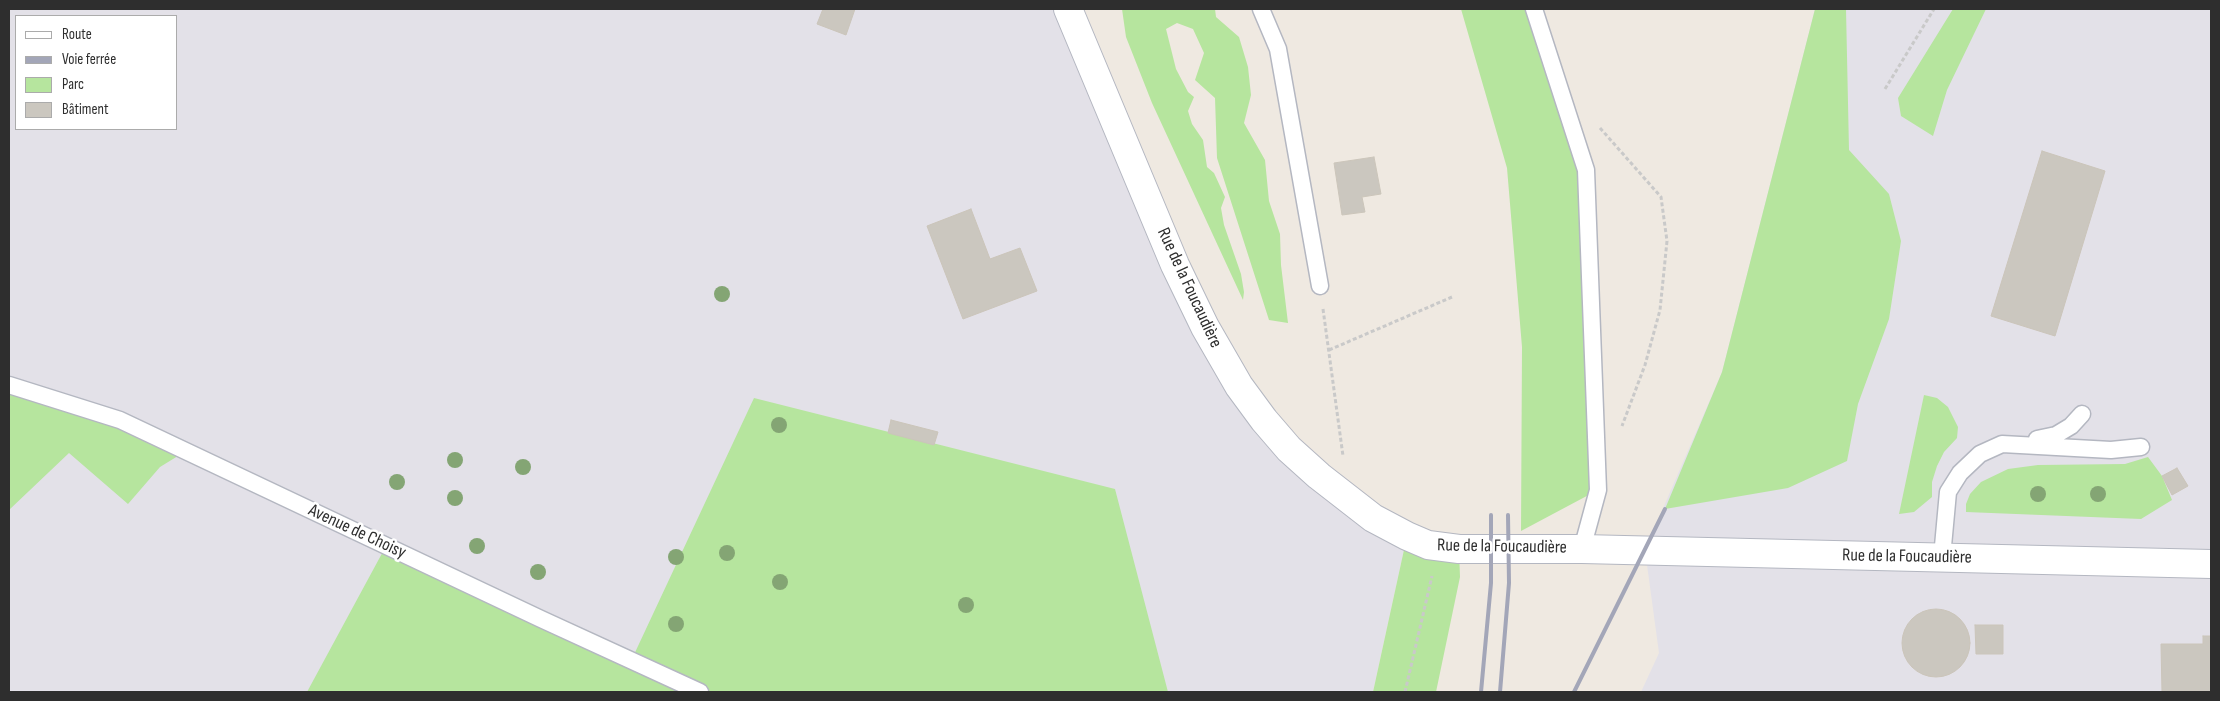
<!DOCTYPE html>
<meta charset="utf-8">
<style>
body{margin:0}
#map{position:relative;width:2220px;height:701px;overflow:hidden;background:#efe9e1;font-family:"Sofia Sans Condensed",sans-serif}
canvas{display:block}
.frame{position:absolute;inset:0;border:10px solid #2e2e2e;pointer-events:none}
.legend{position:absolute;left:15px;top:15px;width:162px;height:115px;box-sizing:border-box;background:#fff;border:1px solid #ababab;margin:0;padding:6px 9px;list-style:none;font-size:15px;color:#2e2e2e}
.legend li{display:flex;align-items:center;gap:10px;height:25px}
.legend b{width:25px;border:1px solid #ababab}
</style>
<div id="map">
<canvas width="2220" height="701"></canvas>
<div class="frame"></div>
<ul class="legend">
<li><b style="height:6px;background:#fff"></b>Route</li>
<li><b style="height:6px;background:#a3a6b8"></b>Voie ferrée</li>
<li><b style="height:14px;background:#b6e59e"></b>Parc</li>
<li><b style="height:14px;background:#cbc7bf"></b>Bâtiment</li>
</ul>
</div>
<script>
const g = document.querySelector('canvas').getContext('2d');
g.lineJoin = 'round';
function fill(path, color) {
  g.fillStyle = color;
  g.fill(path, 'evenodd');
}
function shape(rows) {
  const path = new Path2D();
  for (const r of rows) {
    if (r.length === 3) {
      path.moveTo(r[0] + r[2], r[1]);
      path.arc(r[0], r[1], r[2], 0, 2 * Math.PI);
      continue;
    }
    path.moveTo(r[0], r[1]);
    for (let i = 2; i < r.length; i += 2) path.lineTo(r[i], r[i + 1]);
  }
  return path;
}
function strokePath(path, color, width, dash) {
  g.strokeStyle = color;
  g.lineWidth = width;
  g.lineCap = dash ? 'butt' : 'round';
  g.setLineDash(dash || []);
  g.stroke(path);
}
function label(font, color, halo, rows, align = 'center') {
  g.font = font + ' "Sofia Sans Condensed",sans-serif';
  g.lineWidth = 5;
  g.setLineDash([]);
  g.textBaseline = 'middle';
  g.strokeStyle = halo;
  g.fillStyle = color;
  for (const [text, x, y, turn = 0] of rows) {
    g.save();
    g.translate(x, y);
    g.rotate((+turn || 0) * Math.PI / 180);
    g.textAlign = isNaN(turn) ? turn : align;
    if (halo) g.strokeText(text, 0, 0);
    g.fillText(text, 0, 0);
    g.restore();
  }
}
fill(shape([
 [9,9,1068,9,1264,420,1407,536,1373,692,9,692],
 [16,16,176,16,176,129,16,129],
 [1815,9,2211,9,2211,692,1641,692,1659,653,1645,550,1722,372]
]), '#e3e1e8');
fill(shape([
 [1122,9,1215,9,1216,17,1239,37,1248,67,1251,95,1244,123,1265,160,1269,201,1280,234,1281,265,1288,323,1269,320,1217,158,1215,98,1195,80,1204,53,1193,29,1177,23,1166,29,1176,69,1188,92,1194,97,1188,111,1192,124,1203,140,1207,167,1214,173,1225,197,1221,208,1224,225,1241,274,1244,292,1243,300,1152,103,1126,37],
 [1461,9,1534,9,1586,170,1598,490,1521,531,1522,347,1507,168],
 [1815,9,1846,9,1849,150,1889,194,1901,241,1889,319,1858,404,1847,461,1788,488,1665,509,1722,372],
 [1953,9,1986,9,1947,90,1933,136,1901,116,1898,98],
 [9,385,186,451,160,467,128,504,69,453,9,510],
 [1924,395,1937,398,1948,407,1958,427,1957,438,1944,452,1937,466,1932,482,1932,497,1914,512,1899,514],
 [754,398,1115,489,1168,692,307,692,386,546,631,661],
 [2148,457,2162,476,2172,500,2141,519,1966,512,1966,504,1970,494,1981,482,2008,469,2038,465,2125,464],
 [1407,536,1459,549,1460,577,1436,692,1373,692]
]), '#b6e59e');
const building = shape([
 [823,9,855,9,846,35,817,24,823,9],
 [2042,151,2105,171,2055,336,1991,316,2042,151],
 [1374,157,1381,194,1362,197,1365,212,1342,215,1334,163,1374,157],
 [971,209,990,259,1020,248,1037,291,963,319,927,226,971,209],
 [891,420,938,432,934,445,888,433,891,420],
 [2177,468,2188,486,2172,495,2162,476,2177,468],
 [1936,643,34],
 [1975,625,2003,625,2003,654,1976,654,1975,625],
 [2203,636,2211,636,2211,692,2162,692,2161,644,2203,644,2203,636]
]);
fill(building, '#cbc7bf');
strokePath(building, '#cbc5ba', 1);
const service = shape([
 [1261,9,1278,49,1320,286],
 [1534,9,1586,170,1598,490,1582,549],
 [9,385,120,420,541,619,700,692],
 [2037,439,2056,435,2071,426,2082,414],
 [1942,557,1948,492,1960,473,1980,454,2002,444,2111,450,2141,447]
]);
const minor = shape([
 [1068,9,1175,265,1205,327,1239,386,1264,420,1289,449,1319,476,1373,518,1407,536,1428,545,1459,549,1582,549,2211,564]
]);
strokePath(service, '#b4b7c1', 19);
strokePath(minor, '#b4b7c1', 30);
strokePath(shape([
 [1885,89,1934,9],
 [1600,128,1661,197,1667,241,1660,310,1645,365,1622,426],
 [1323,309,1343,456],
 [1329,350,1452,297],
 [1405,692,1432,576]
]), '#c9c9c9', 3, [4, 2.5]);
strokePath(service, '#fff', 16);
strokePath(minor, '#fff', 28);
strokePath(shape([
 [1481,692,1491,583,1491,515],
 [1500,692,1509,583,1508,515],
 [1574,692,1665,509]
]), '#a3a6b8', 4);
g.fillStyle = '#84a574';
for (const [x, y] of [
 [722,294],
 [779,425],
 [455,460],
 [523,467],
 [397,482],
 [2038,494],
 [2098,494],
 [455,498],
 [477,546],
 [727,553],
 [676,557],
 [538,572],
 [780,582],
 [966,605],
 [676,624]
]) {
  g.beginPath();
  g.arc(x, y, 8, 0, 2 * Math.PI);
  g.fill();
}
label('18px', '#2e2e2e', '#fff', [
 ["Rue de la Foucaudière",1189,288,65],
 ["Avenue de Choisy",357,532,25],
 ["Rue de la Foucaudière",1502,547,1],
 ["Rue de la Foucaudière",1907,557,1]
]);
</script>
